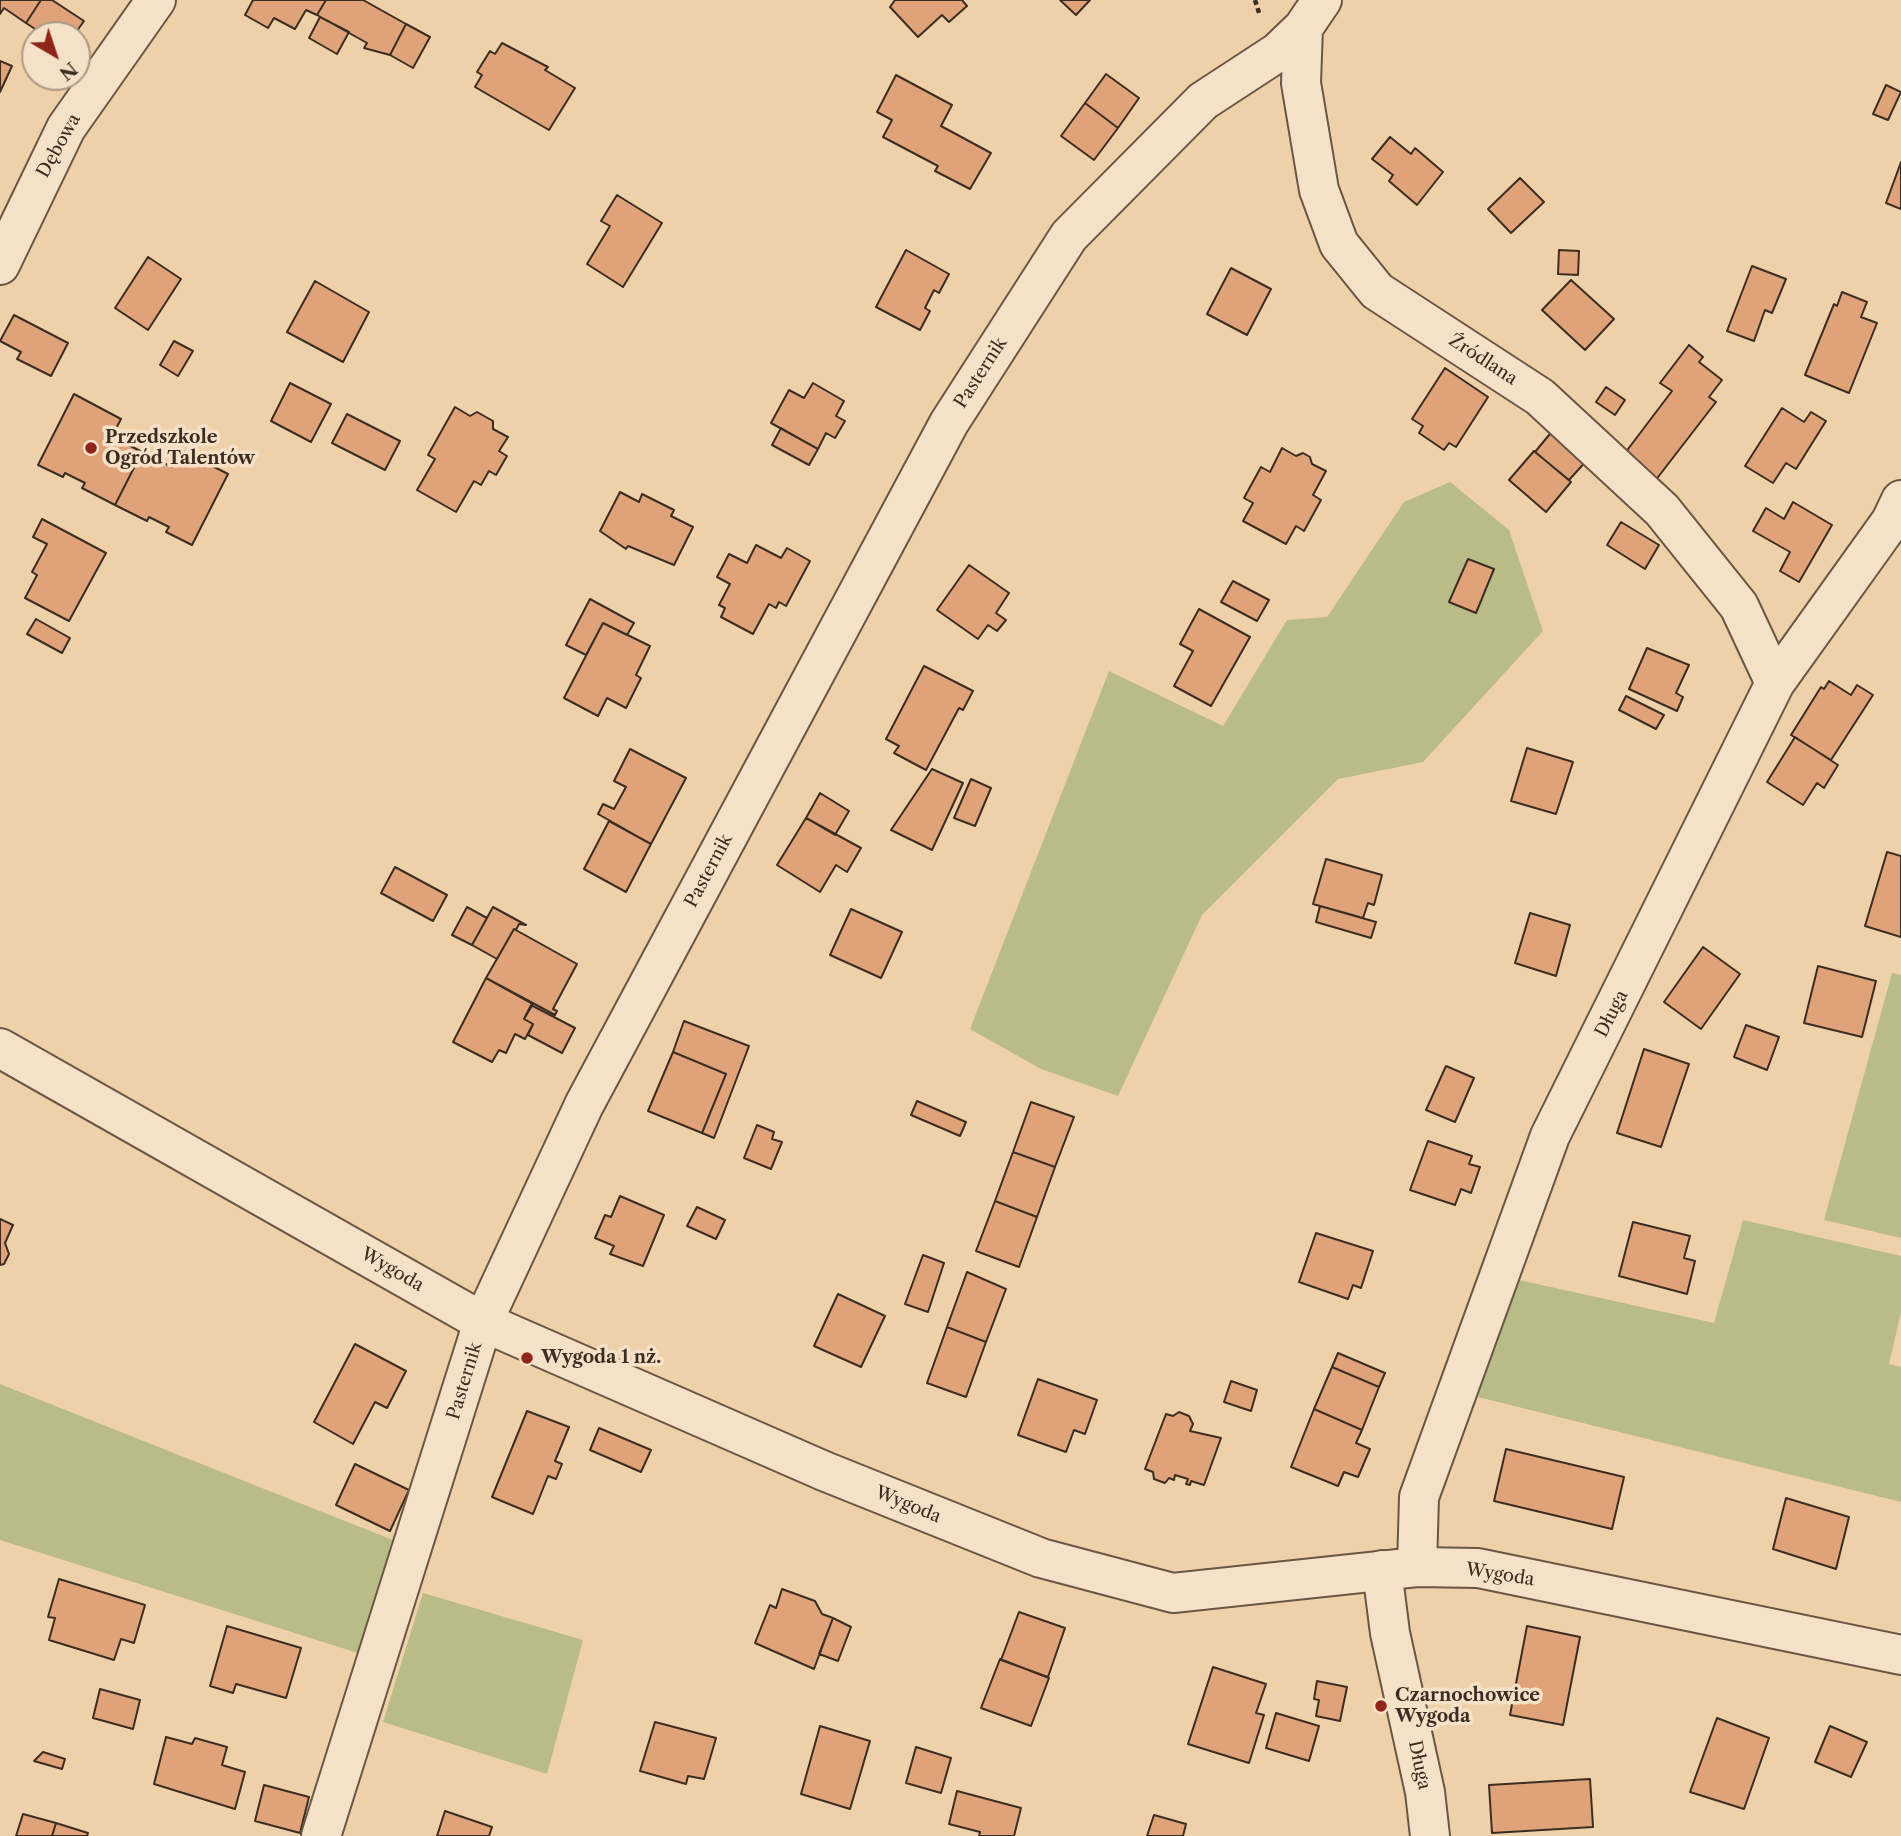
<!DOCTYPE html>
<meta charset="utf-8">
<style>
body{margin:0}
#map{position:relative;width:1901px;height:1836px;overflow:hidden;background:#efd1a9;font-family:"Libre Caslon Text",serif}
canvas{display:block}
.north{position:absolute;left:21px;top:21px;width:70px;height:70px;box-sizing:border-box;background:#f5e1c7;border:2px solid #ab9985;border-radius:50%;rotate:141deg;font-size:19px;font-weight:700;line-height:28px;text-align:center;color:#3c2d22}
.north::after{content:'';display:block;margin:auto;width:24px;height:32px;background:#8f2418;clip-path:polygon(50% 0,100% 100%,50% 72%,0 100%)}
</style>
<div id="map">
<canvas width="1901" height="1836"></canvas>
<div class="north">N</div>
</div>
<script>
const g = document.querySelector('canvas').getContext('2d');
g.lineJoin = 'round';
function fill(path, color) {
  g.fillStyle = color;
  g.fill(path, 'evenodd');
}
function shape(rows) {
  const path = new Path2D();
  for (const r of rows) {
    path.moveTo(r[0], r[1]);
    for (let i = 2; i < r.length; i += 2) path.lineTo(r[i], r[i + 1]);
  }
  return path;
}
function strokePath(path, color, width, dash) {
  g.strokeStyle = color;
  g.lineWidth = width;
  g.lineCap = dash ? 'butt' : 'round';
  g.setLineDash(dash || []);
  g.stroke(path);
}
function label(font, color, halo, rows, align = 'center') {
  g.font = font + ' "Libre Caslon Text",serif';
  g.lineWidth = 7;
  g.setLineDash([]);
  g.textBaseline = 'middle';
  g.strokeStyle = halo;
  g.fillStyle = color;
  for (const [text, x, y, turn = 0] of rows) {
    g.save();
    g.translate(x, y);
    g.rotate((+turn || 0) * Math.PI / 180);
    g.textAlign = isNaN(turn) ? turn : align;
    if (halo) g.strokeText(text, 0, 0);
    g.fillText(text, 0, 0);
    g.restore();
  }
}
fill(shape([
 [1450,482,1509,530,1543,631,1423,762,1338,779,1202,915,1118,1096,1041,1069,970,1029,1109,671,1223,726,1287,620,1327,617,1404,502],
 [1892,973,1901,975,1901,1238,1824,1220],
 [1743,1220,1901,1256,1901,1312,1889,1364,1901,1367,1901,1502,1478,1397,1490,1354,1519,1280,1714,1323],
 [0,1384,398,1542,361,1654,0,1540],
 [423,1593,583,1640,547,1774,383,1722]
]), '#babc87');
const building = shape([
 [0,0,41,0,26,23,4,8,0,14,0,0],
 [41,0,52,0,84,21,74,35,44,35,26,23,41,0],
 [253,0,326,0,317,15,306,10,295,29,274,18,268,28,245,15,253,0],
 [326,0,363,0,406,24,390,55,364,48,367,43,317,15,326,0],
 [895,0,962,0,967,6,949,22,942,15,918,37,890,7,895,0],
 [1060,0,1090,0,1076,15,1060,0],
 [320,17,349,32,337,54,309,38,320,17],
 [406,24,430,37,413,68,390,55,406,24],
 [502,43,548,67,545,70,575,88,549,130,475,87,482,75,477,72,490,51,495,54,502,43],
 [0,61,12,66,0,92,0,61],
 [1106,74,1139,98,1118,128,1085,103,1106,74],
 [896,75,952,105,941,126,991,153,970,189,935,171,938,166,883,137,892,120,877,112,896,75],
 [1886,85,1901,92,1888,120,1873,114,1886,85],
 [1085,103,1118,128,1094,160,1061,136,1085,103],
 [1390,137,1411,154,1415,148,1443,172,1417,205,1389,181,1393,175,1372,159,1390,137],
 [1901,162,1901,209,1886,203,1901,162],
 [1520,178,1544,202,1511,233,1488,209,1520,178],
 [617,195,662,223,623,287,587,264,610,226,601,221,617,195],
 [906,250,949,274,939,293,934,290,925,308,930,311,920,330,876,307,906,250],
 [1559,250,1579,251,1578,275,1558,274,1559,250],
 [148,257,181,279,148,330,115,308,148,257],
 [1752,266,1786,279,1772,313,1765,310,1754,341,1727,331,1752,266],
 [1231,268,1271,289,1247,335,1207,314,1231,268],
 [1571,280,1614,319,1585,350,1542,310,1571,280],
 [315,281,369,312,343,362,287,332,315,281],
 [1842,292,1867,302,1861,317,1877,323,1849,393,1805,375,1834,304,1837,306,1842,292],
 [14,315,68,343,51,376,17,359,21,352,0,341,14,315],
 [174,341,193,351,178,376,160,365,174,341],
 [1689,345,1703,357,1699,362,1722,380,1709,397,1716,402,1655,481,1622,457,1672,391,1660,383,1689,345],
 [1445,368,1488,397,1456,447,1449,443,1444,450,1419,433,1423,426,1412,419,1445,368],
 [290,383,331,404,311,442,271,421,290,383],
 [813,383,844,401,836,416,845,421,835,438,826,433,818,449,771,423,789,390,804,398,813,383],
 [1606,387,1625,400,1615,415,1596,402,1606,387],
 [74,394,121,419,112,436,142,452,115,505,82,488,85,483,65,473,63,477,38,465,74,394],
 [455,407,470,416,477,412,493,421,493,429,508,437,499,451,507,456,496,475,489,471,481,485,474,481,456,512,417,490,435,459,428,455,455,407],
 [1782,408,1804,422,1811,412,1826,421,1796,469,1786,463,1773,483,1745,466,1782,408],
 [347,414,400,441,385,470,332,443,347,414],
 [781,428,818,449,809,465,772,445,781,428],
 [1554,429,1588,459,1569,480,1535,452,1554,429],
 [1282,448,1296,456,1303,453,1310,457,1312,464,1326,471,1313,495,1321,500,1304,531,1296,526,1286,544,1243,521,1253,503,1244,498,1261,467,1270,472,1282,448],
 [181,450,228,474,192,545,166,532,169,527,149,517,147,521,115,505,142,452,172,467,181,450],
 [1534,451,1571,482,1546,512,1509,480,1534,451],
 [620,492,639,502,642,494,674,510,671,516,693,527,674,565,628,546,626,549,600,531,620,492],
 [1793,502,1832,525,1799,582,1780,571,1790,552,1753,531,1766,508,1784,519,1793,502],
 [42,519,106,553,69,621,25,598,37,575,32,572,47,544,33,537,42,519],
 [1621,522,1659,545,1645,569,1607,545,1621,522],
 [756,545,781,558,787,548,810,561,786,606,779,602,776,608,769,604,753,634,721,617,725,608,719,605,730,584,717,577,729,554,747,563,756,545],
 [1468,559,1494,569,1476,613,1449,602,1468,559],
 [969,565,1009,593,996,613,1006,620,997,631,988,625,978,639,937,610,969,565],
 [1233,581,1269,600,1257,621,1221,602,1233,581],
 [590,599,634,623,627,635,603,623,586,655,566,645,590,599],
 [1199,609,1250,637,1211,706,1174,686,1193,651,1180,644,1199,609],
 [36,619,70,638,62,653,27,634,36,619],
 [603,623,650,646,636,675,641,678,626,708,607,698,598,716,564,698,603,623],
 [1647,648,1689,665,1676,693,1683,697,1677,711,1629,689,1647,648],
 [924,666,973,691,963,710,959,708,926,770,894,753,899,746,886,739,924,666],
 [1829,681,1851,695,1857,685,1873,695,1831,760,1791,735,1821,687,1824,689,1829,681],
 [1626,696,1664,715,1656,729,1619,710,1626,696],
 [1795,737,1838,765,1824,788,1817,783,1803,805,1767,782,1795,737],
 [1527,748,1573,762,1556,814,1511,801,1527,748],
 [630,749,686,778,651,844,598,814,603,804,614,809,626,787,614,781,630,749],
 [932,769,963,783,932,850,891,830,932,769],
 [971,779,991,788,975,826,954,818,971,779],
 [820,793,849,811,835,835,806,818,820,793],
 [806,818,861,848,847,872,836,865,820,892,777,865,806,818],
 [609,821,651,844,626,892,584,869,609,821],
 [1887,852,1901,856,1901,937,1865,926,1887,852],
 [1326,859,1382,875,1374,905,1368,903,1363,918,1313,904,1326,859],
 [395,867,447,895,433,921,381,893,395,867],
 [1320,906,1376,922,1371,938,1316,922,1320,906],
 [467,907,487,918,472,945,452,935,467,907],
 [493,907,526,925,519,924,516,930,514,929,497,959,472,945,493,907],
 [851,909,902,932,881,978,830,955,851,909],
 [1530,913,1570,925,1556,976,1515,963,1530,913],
 [514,929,577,964,553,1009,557,1011,555,1015,486,978,514,929],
 [1703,947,1740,974,1701,1029,1664,1002,1703,947],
 [1818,966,1876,981,1862,1037,1804,1023,1818,966],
 [486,978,533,1004,524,1019,533,1024,525,1039,515,1034,506,1053,499,1050,492,1062,453,1042,486,978],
 [531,1005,575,1028,562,1053,528,1035,533,1024,524,1019,531,1005],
 [684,1021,749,1046,714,1138,702,1133,726,1074,673,1052,684,1021],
 [1746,1025,1779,1037,1767,1070,1734,1057,1746,1025],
 [1644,1049,1689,1064,1661,1147,1617,1133,1644,1049],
 [673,1052,726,1074,702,1133,648,1111,673,1052],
 [1446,1066,1474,1078,1455,1122,1426,1110,1446,1066],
 [917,1101,966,1122,960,1136,911,1115,917,1101],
 [1031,1102,1074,1117,1055,1167,1013,1152,1031,1102],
 [757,1125,774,1132,772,1139,782,1142,771,1169,744,1158,757,1125],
 [1428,1141,1472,1156,1469,1164,1480,1167,1471,1193,1461,1189,1455,1205,1410,1190,1428,1141],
 [1013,1152,1055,1167,1037,1217,995,1201,1013,1152],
 [620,1196,664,1215,643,1266,610,1254,614,1246,595,1238,605,1215,611,1217,620,1196],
 [995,1201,1037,1217,1019,1267,976,1251,995,1201],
 [697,1207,725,1220,716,1239,687,1226,697,1207],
 [0,1219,13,1225,5,1243,9,1254,4,1264,0,1265,0,1219],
 [1633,1222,1690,1236,1684,1258,1695,1261,1687,1294,1619,1276,1633,1222],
 [1316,1233,1373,1251,1361,1288,1353,1285,1348,1299,1299,1282,1316,1233],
 [923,1255,944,1263,928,1312,905,1304,923,1255],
 [967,1272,1006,1289,986,1342,947,1327,967,1272],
 [838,1294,885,1316,861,1367,814,1346,838,1294],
 [947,1327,986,1342,966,1397,927,1383,947,1327],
 [355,1344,406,1371,387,1408,375,1402,353,1444,314,1422,355,1344],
 [1338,1353,1385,1373,1379,1387,1332,1367,1338,1353],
 [1332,1367,1379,1387,1362,1430,1314,1409,1332,1367],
 [1038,1379,1097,1400,1085,1434,1074,1430,1066,1452,1018,1435,1038,1379],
 [1231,1381,1257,1390,1251,1411,1224,1402,1231,1381],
 [1314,1409,1362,1430,1356,1443,1370,1449,1358,1477,1344,1472,1338,1486,1291,1467,1314,1409],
 [527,1411,569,1427,555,1461,562,1464,556,1479,548,1476,533,1514,492,1497,527,1411],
 [1179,1412,1189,1416,1193,1424,1190,1431,1221,1438,1204,1485,1191,1481,1190,1485,1186,1484,1188,1479,1175,1475,1174,1480,1169,1478,1165,1483,1154,1479,1153,1472,1145,1469,1166,1414,1173,1416,1179,1412],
 [599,1428,651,1450,641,1472,590,1450,599,1428],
 [1506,1449,1624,1477,1612,1529,1494,1501,1506,1449],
 [355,1464,409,1490,390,1531,336,1505,355,1464],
 [1786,1498,1849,1517,1836,1569,1773,1549,1786,1498],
 [59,1579,145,1605,134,1643,121,1639,114,1660,49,1640,55,1618,48,1617,59,1579],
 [782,1589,815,1601,822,1614,833,1618,814,1669,755,1643,770,1605,776,1608,782,1589],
 [1019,1612,1065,1628,1048,1677,1001,1660,1019,1612],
 [833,1618,851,1627,838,1661,819,1654,833,1618],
 [227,1626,301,1648,286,1698,236,1684,233,1693,210,1686,227,1626],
 [1527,1626,1580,1637,1563,1725,1510,1715,1527,1626],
 [1000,1659,1049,1678,1031,1726,981,1708,1000,1659],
 [1213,1667,1266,1684,1256,1713,1264,1715,1249,1763,1188,1744,1213,1667],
 [1317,1681,1347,1687,1340,1721,1316,1716,1319,1700,1314,1699,1317,1681],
 [100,1689,140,1700,133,1729,93,1718,100,1689],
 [1276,1713,1319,1726,1309,1761,1266,1748,1276,1713],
 [1717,1718,1769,1738,1744,1809,1690,1792,1717,1718],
 [655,1722,716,1738,704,1779,688,1776,686,1784,640,1771,655,1722],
 [820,1726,870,1741,850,1809,801,1794,820,1726],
 [1830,1726,1867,1742,1851,1777,1815,1762,1830,1726],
 [166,1737,192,1744,195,1738,227,1747,222,1765,245,1772,235,1809,154,1784,166,1737],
 [916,1747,951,1758,941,1793,906,1783,916,1747],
 [43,1752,65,1759,62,1769,34,1761,43,1752],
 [1590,1779,1593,1827,1492,1833,1489,1785,1590,1779],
 [264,1785,309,1797,300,1833,255,1821,264,1785],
 [957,1791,1021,1808,1014,1836,979,1836,980,1832,949,1824,957,1791],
 [445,1811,492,1827,489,1836,437,1836,445,1811],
 [23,1814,56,1823,52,1836,16,1836,23,1814],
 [1154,1815,1186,1824,1183,1836,1147,1836,1154,1815],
 [56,1823,88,1833,87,1836,52,1836,56,1823]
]);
fill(building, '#e0a379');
strokePath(building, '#3c2d22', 2);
const minor = shape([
 [1322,0,1303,28,1301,83,1319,190,1339,244,1377,291,1540,397,1662,510,1739,606,1775,683],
 [0,265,66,128,156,0],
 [1417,1567,1419,1497,1550,1136,1775,683,1891,521,1901,500],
 [1382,1570,1390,1633,1425,1792,1430,1836],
 [321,1836,483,1322,584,1105,949,423,1069,236,1203,101,1278,52,1303,28]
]);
const tertiary = shape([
 [0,1048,483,1322,824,1471,1041,1558,1173,1593,1417,1567,1478,1568,1901,1655]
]);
strokePath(minor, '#695644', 42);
strokePath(tertiary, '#695644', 42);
strokePath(shape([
 [1255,0,1260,16]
]), '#3c2d22', 4.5, [5, 3.5]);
strokePath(minor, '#f5e1c7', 38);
strokePath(tertiary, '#f5e1c7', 38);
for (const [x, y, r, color] of [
 [91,448,7,"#8f2418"],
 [527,1358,7,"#8f2418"],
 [1381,1706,7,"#8f2418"]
]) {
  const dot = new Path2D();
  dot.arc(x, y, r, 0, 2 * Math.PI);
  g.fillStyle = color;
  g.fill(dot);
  strokePath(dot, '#f5e1c7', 2.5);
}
label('18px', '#3c2d22', '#f5e1c7', [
 ["Dębowa",59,146,-61],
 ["Źródlana",1483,360,33],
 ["Pasternik",981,373,-57],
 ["Pasternik",709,871,-62],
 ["Długa",1612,1014,-63],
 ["Wygoda",392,1270,30],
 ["Pasternik",465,1381,-73],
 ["Wygoda",908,1505,22],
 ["Wygoda",1500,1575,9],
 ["Długa",1419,1765,78]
]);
label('bold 18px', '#3c2d22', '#f5e1c7', [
 ["Przedszkole",105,438],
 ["Ogród Talentów",105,459],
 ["Wygoda 1 nż.",541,1358],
 ["Czarnochowice",1395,1696],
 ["Wygoda",1395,1717]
], 'left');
</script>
